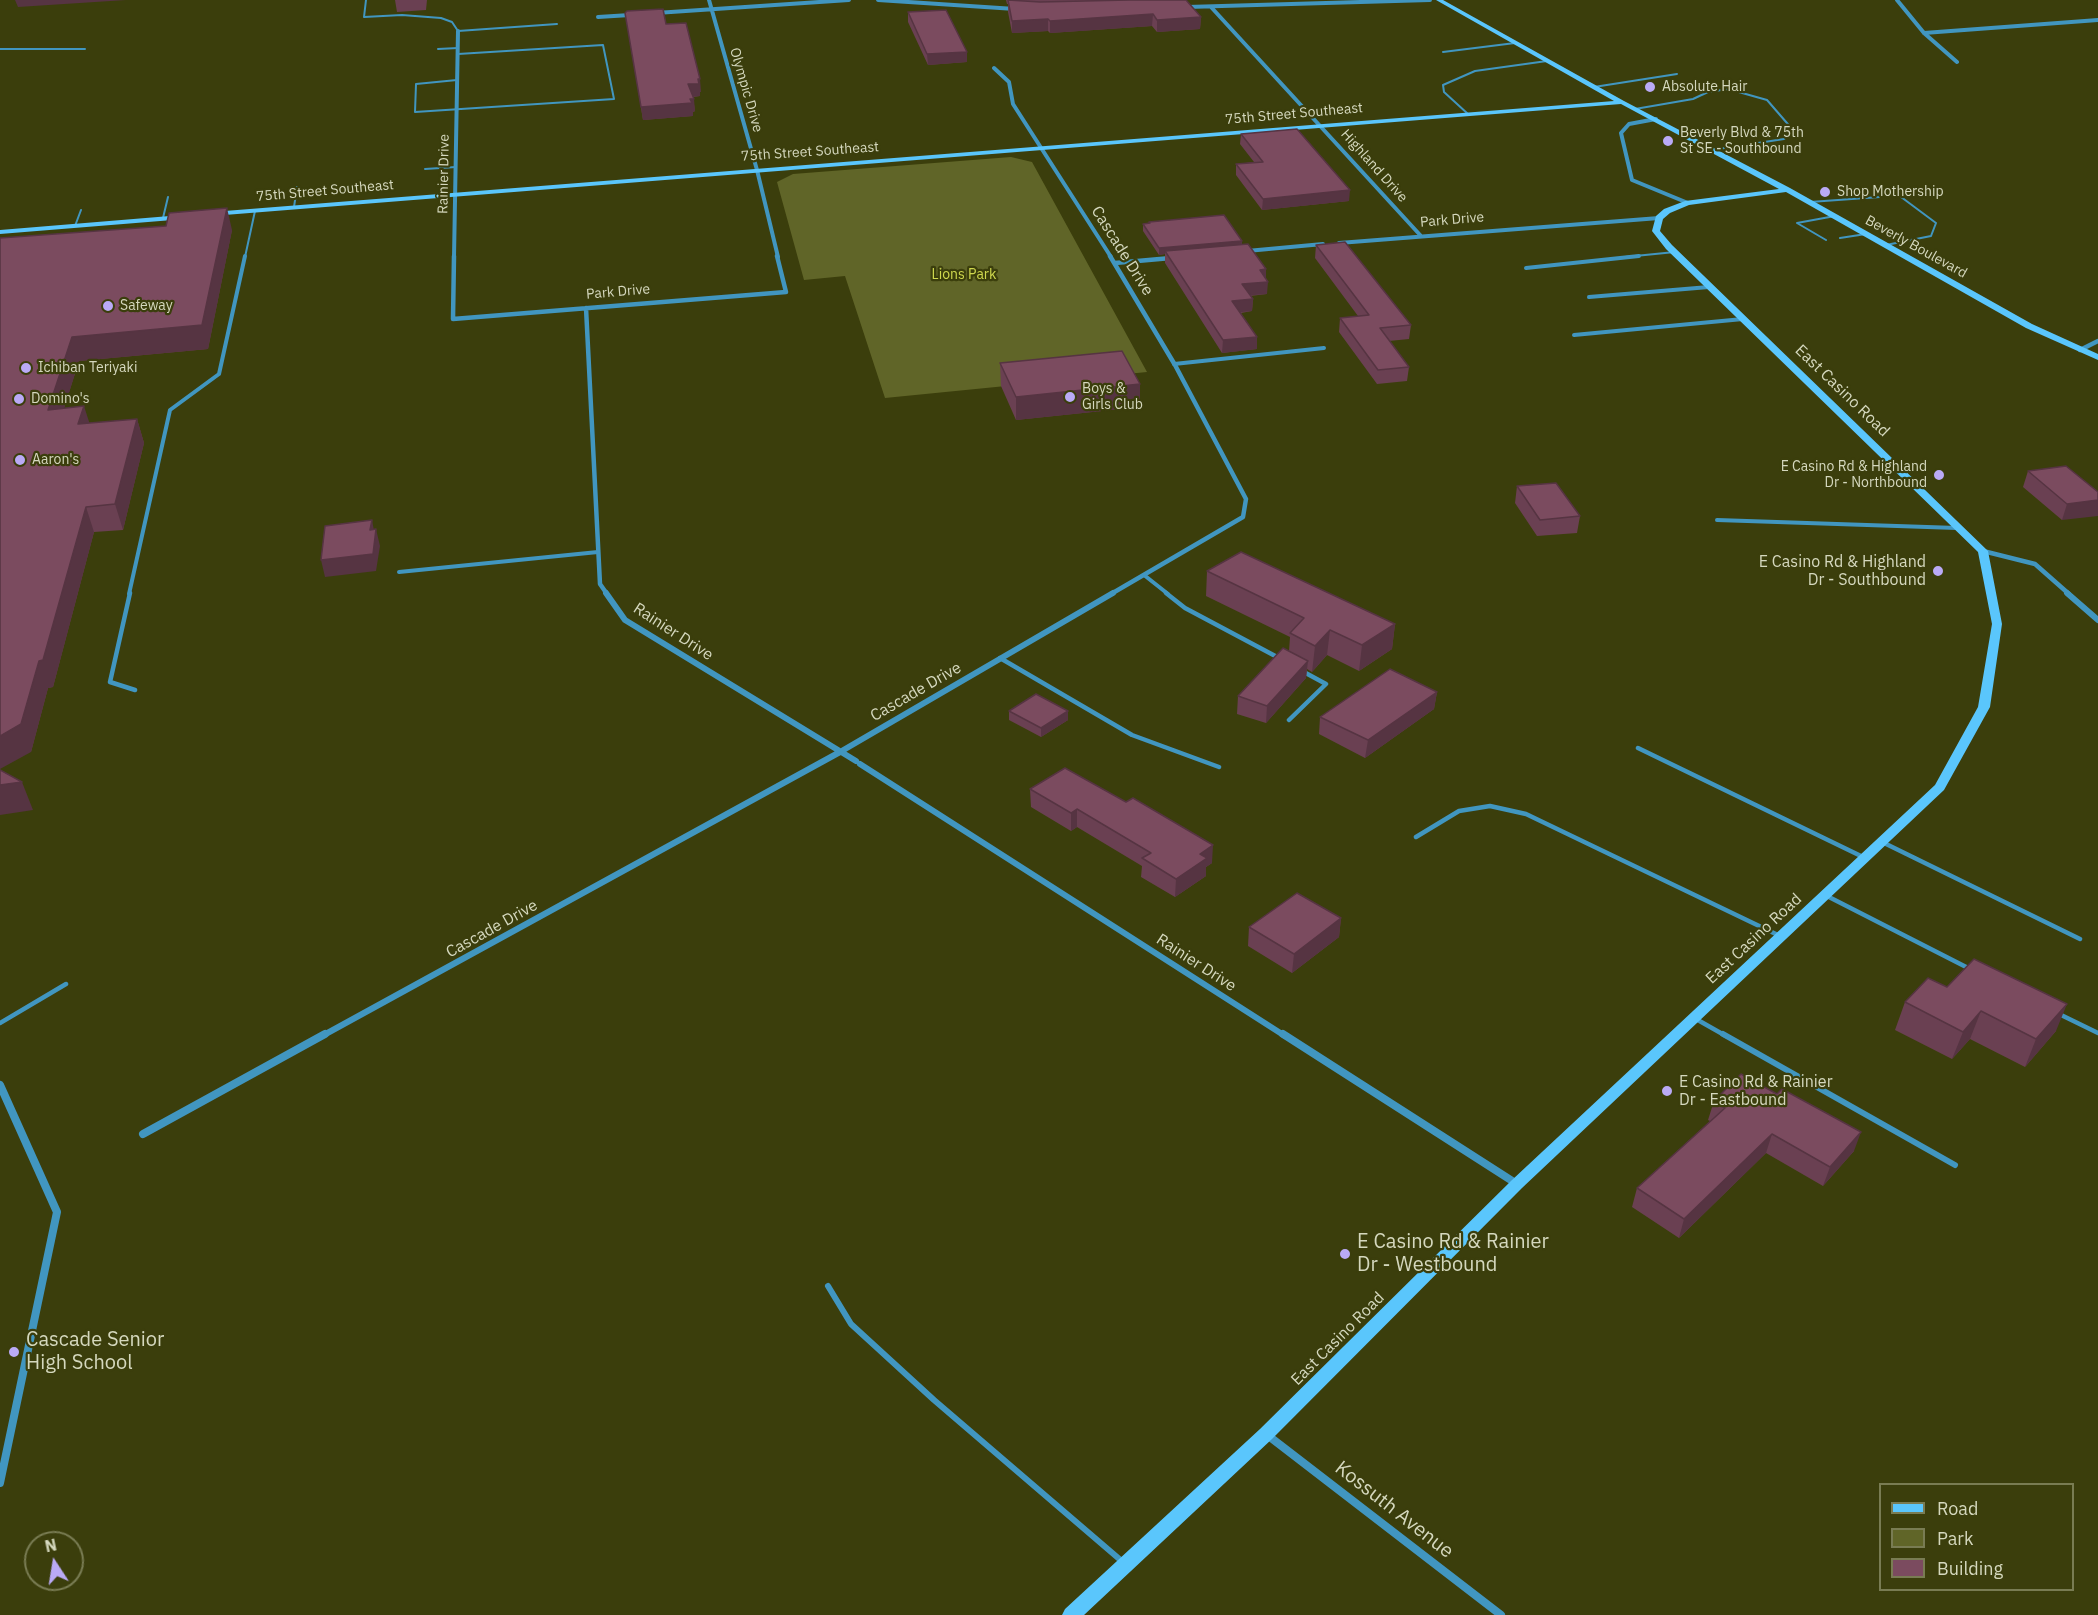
<!DOCTYPE html>
<style>
body{margin:0}
#map{position:relative;width:2098px;height:1615px;overflow:hidden;background:#3b3e0c;font-family:"IBM Plex Sans",sans-serif}
canvas{display:block}
.legend{position:absolute;left:1879px;top:1483px;width:195px;height:108px;box-sizing:border-box;background:#3b3e0c;border:2px solid #797c53;margin:0;padding:8px 10px;list-style:none;font-size:18px;color:#d5d8be}
.legend li{display:flex;align-items:center;gap:12px;height:30px}
.legend b{width:30px;border:2px solid #797c53}
.north{position:absolute;left:24px;top:1531px;width:60px;height:60px;box-sizing:border-box;background:#3b3e0c;border:2px solid #797c53;border-radius:50%;rotate:348deg;font-size:16px;font-weight:700;line-height:24px;text-align:center;color:#d5d8be}
.north::after{content:'';display:block;margin:auto;width:21px;height:27px;background:#baaaf6;clip-path:polygon(50% 0,100% 100%,50% 72%,0 100%)}
</style>
<div id="map">
<canvas width="2098" height="1615"></canvas>
<ul class="legend">
<li><b style="height:8px;background:#5ac6fc"></b>Road</li>
<li><b style="height:16px;background:#606528"></b>Park</li>
<li><b style="height:16px;background:#7b4b5f"></b>Building</li>
</ul>
<div class="north">N</div>
</div>
<script>
const g = document.querySelector('canvas').getContext('2d');
g.lineJoin = 'round';
function fill(path, color) {
  g.fillStyle = color;
  g.fill(path, 'evenodd');
}
function shape(rows) {
  const path = new Path2D();
  for (const r of rows) {
    path.moveTo(r[0], r[1]);
    for (let i = 2; i < r.length; i += 2) path.lineTo(r[i], r[i + 1]);
  }
  return path;
}
function strokePath(path, color, width, dash) {
  g.strokeStyle = color;
  g.lineWidth = width;
  g.lineCap = dash ? 'butt' : 'round';
  g.setLineDash(dash || []);
  g.stroke(path);
}
function label(font, color, halo, rows, align = 'center') {
  g.font = font + ' "IBM Plex Sans",sans-serif';
  g.lineWidth = 4.5;
  g.setLineDash([]);
  g.textBaseline = 'middle';
  g.strokeStyle = halo;
  g.fillStyle = color;
  for (const [text, x, y, turn = 0] of rows) {
    g.save();
    g.translate(x, y);
    g.rotate((+turn || 0) * Math.PI / 180);
    g.textAlign = isNaN(turn) ? turn : align;
    if (halo) g.strokeText(text, 0, 0);
    g.fillText(text, 0, 0);
    g.restore();
  }
}
fill(shape([
 [1011,157,1032,162,1147,372,885,398,845,276,804,280,777,182,793,174]
]), '#606528');
strokePath(shape([
 [366,0,364,17,402,15,441,18,452,22,458,31,557,24],
 [0,49,85,49],
 [438,49,458,48],
 [1443,52,1515,43],
 [457,80,416,84,415,112,614,99,603,45,458,54],
 [1594,87,1677,74],
 [1635,109,1693,99,1708,92,1728,89,1767,100,1793,130,1791,135,1784,139,1712,150],
 [1468,114,1444,92,1443,85,1475,71,1547,61],
 [425,169,456,167],
 [1810,202,1880,197,1893,191,1936,223,1931,236,1886,245],
 [294,207,297,187],
 [163,218,168,197],
 [75,226,81,210],
 [1840,238,1866,234],
 [1826,240,1797,223,1835,216],
 [245,257,255,211],
 [1625,257,1675,252]
]), '#4196c0', 2);
strokePath(shape([
 [1526,268,1639,256],
 [1589,297,1709,287],
 [1574,335,1743,319],
 [1174,364,1324,348],
 [1717,520,1957,528],
 [399,572,598,552],
 [1144,575,1168,594],
 [129,594,170,410,219,374,245,256]
]), '#4196c0', 4);
strokePath(shape([
 [130,593,110,682,135,690],
 [1166,593,1185,608,1279,658],
 [1000,658,1132,735,1219,767],
 [1289,720,1326,684,1302,671],
 [1638,748,1863,857],
 [1416,837,1459,811,1490,806,1526,814,1780,936],
 [1882,842,2080,939],
 [1825,895,1972,970],
 [2057,1013,2098,1033],
 [1696,1019,1726,1036],
 [0,1023,66,984]
]), '#4196c0', 4.5);
strokePath(shape([
 [1723,1034,1955,1165],
 [828,1286,851,1324,934,1400,1124,1563]
]), '#4196c0', 6);
strokePath(shape([
 [709,0,757,170,778,257],
 [878,0,1015,9],
 [1897,0,1924,33,1957,62],
 [1187,7,1430,0],
 [1211,7,1421,236],
 [656,13,849,0],
 [598,17,630,15],
 [1924,33,2098,20],
 [994,68,1009,82,1013,104,1111,257],
 [1656,119,1629,124,1621,133,1632,180,1688,203],
 [1339,243,1659,218],
 [1247,251,1323,244],
 [454,257,458,31]
]), '#4196c0', 4);
strokePath(shape([
 [454,256,453,319,786,292,777,256],
 [1110,256,1175,365,1246,499,1243,517,1111,594],
 [1115,263,1171,258],
 [586,308,600,584,607,594],
 [2080,350,2098,341],
 [1983,551,2035,564,2069,594]
]), '#4196c0', 4.5);
strokePath(shape([
 [606,593,625,620,856,761],
 [2067,593,2098,620],
 [860,764,1285,1036],
 [322,1036,840,752,1113,593]
]), '#4196c0', 6);
strokePath(shape([
 [1283,1034,1517,1184],
 [0,1085,57,1212,0,1483],
 [143,1134,325,1034],
 [1266,1434,1501,1615]
]), '#4196c0', 8);
fill(shape([
 [1436,0,1443,0,1624,101,1790,188,2032,324,2098,354,2098,360,2026,328,1786,192,1689,205,1670,213,1663,219,1660,231,1672,245,1988,551,2002,624,1990,707,1944,790,1522,1188,1272,1439,1084,1615,1062,1615,1065,1609,1260,1429,1512,1180,1935,785,1978,707,1992,624,1978,552,1666,249,1652,231,1656,216,1664,209,1685,201,1779,189,1621,104,212,216,208,214,212,212,1614,101,1436,0],
 [182,215,185,215,185,219,0,234,0,230,182,215]
]), '#5ac6fc');
fill(shape([
 [395,0,427,0,426,10,397,12],
 [1006,0,1186,0,1201,17,1200,29,1157,32,1152,26,1050,33,1048,31,1012,33,1008,12,1008,4,1007,4],
 [908,12,967,62,928,65,908,22],
 [625,13,666,24,701,92,700,92,700,96,693,97,695,111,693,112,693,116,643,120],
 [1241,134,1349,201,1262,210,1236,175,1236,164,1254,162,1240,144],
 [1149,222,1242,244,1266,279,1267,294,1250,296,1253,299,1252,311,1241,313,1257,349,1222,353,1165,263,1165,254,1159,255,1143,231,1143,224,1149,223],
 [166,226,232,230,208,349,79,361,64,408,89,423,137,419,144,443,123,530,94,532,53,687,48,688,31,752,0,238],
 [1316,245,1411,325,1409,339,1389,341,1409,367,1407,381,1377,384,1339,332,1340,318,1358,316,1315,258],
 [1000,363,1140,384,1140,407,1016,420,1001,386],
 [2028,471,2098,492,2062,520,2023,487],
 [1517,486,1580,516,1577,533,1537,536,1515,503],
 [1207,571,1395,624,1392,649,1359,671,1327,655,1312,672,1307,669,1306,678,1266,723,1237,714,1238,696,1289,651,1290,637,1206,596],
 [1437,692,1434,709,1365,758,1319,734,1320,717],
 [1009,711,1068,720,1041,737,1009,720],
 [1030,789,1212,863,1206,867,1206,876,1175,897,1141,877,1142,866,1077,827,1071,831,1031,807],
 [1341,918,1339,937,1292,973,1248,946,1249,927],
 [1947,987,2056,1031,2025,1067,1970,1039,1952,1059,1895,1030,1905,1002],
 [1714,1101,1854,1151,1823,1186,1766,1153,1679,1238,1632,1207,1637,1188,1710,1121,1708,1120]
]), '#6a4052');
fill(shape([
 [15,0,126,0,18,7],
 [1153,14,1152,26,1050,33,1050,21],
 [1201,17,1200,29,1157,32,1157,20],
 [1048,19,1048,31,1012,33,1012,21],
 [967,52,967,62,928,65,927,54],
 [698,79,700,79,701,92,700,92,700,96,689,97,688,84],
 [694,99,695,111,693,112,693,116,643,120,641,107],
 [1350,190,1349,201,1262,210,1263,199],
 [227,208,232,230,208,349,79,361,56,434,48,410,72,337],
 [1242,241,1242,248,1165,251,1165,254,1159,255,1159,248],
 [1266,269,1266,282,1260,270],
 [1268,282,1267,294,1241,296,1242,284],
 [1253,299,1252,311,1232,313,1232,301],
 [1257,337,1257,349,1222,353,1223,340],
 [1140,384,1140,407,1016,420,1016,397],
 [84,406,92,431,78,424],
 [137,419,144,443,123,530,115,504],
 [2098,500,2098,516,2062,520,2067,504],
 [86,507,94,532,53,687,48,688,31,752,0,769,0,736,39,661],
 [372,520,375,536,376,529,380,546,376,571,325,577,321,560,370,530],
 [1395,624,1392,649,1359,671,1362,645],
 [1330,630,1327,655,1312,672,1315,646],
 [1308,661,1306,678,1266,723,1267,706],
 [1437,692,1434,709,1365,758,1368,740],
 [1068,711,1068,720,1041,737,1041,728],
 [22,782,33,810,0,815,0,785],
 [1077,809,1077,827,1071,831,1071,813],
 [1213,845,1212,863,1206,867,1206,876,1175,897,1176,879,1200,854],
 [1341,918,1339,937,1292,973,1294,954],
 [2067,1004,2056,1031,2025,1067,2036,1039],
 [1981,1011,1970,1039,1952,1059,1963,1032],
 [1861,1132,1854,1151,1823,1186,1830,1167],
 [1772,1134,1766,1153,1679,1238,1684,1219]
]), '#563442');
const building = shape([
 [1008,0,1040,2,1129,0,1186,0,1201,17,1157,20,1153,14,1050,21,1048,19,1012,21,1008,0],
 [663,9,666,24,686,23,700,79,698,79,699,84,688,84,694,99,690,99,692,103,641,107,625,13,627,11,663,9],
 [946,10,967,52,927,54,908,12,946,10],
 [1297,129,1350,190,1263,199,1236,164,1263,162,1241,134,1297,129],
 [227,208,202,325,72,337,48,410,84,406,78,424,137,419,115,504,86,507,43,660,39,661,21,724,0,736,0,238,166,226,169,213,227,208],
 [1224,215,1242,241,1159,248,1143,224,1150,223,1149,222,1224,215],
 [1345,242,1411,325,1380,328,1409,367,1378,370,1340,318,1369,315,1316,245,1345,242],
 [1248,244,1266,269,1260,270,1268,282,1242,284,1253,299,1232,301,1257,337,1223,340,1165,251,1248,244],
 [1122,351,1140,384,1016,397,1000,363,1122,351],
 [2066,466,2098,492,2098,500,2067,504,2028,471,2066,466],
 [1556,483,1580,516,1540,520,1517,486,1556,483],
 [372,520,370,530,376,529,373,554,321,560,325,526,372,520],
 [1241,552,1395,624,1362,645,1330,630,1315,646,1290,633,1304,618,1207,571,1241,552],
 [1283,648,1308,661,1267,706,1238,696,1283,648],
 [1390,669,1437,692,1368,740,1320,717,1390,669],
 [1036,694,1068,711,1041,728,1009,711,1036,694],
 [1065,768,1126,802,1133,798,1213,845,1200,854,1207,858,1176,879,1142,858,1151,853,1077,809,1071,813,1030,789,1065,768],
 [0,770,22,782,0,785,0,770],
 [1297,893,1341,918,1294,954,1249,927,1297,893],
 [1974,959,2067,1004,2036,1039,1981,1011,1963,1032,1905,1002,1928,978,1947,987,1974,959],
 [1741,1074,1777,1094,1782,1089,1861,1132,1830,1167,1772,1134,1684,1219,1637,1188,1725,1108,1714,1101,1741,1074]
]);
fill(building, '#7b4b5f');
strokePath(building, '#563442', 1.5);
for (const [x, y, r, color] of [
 [1650,87,6,"#baaaf6"],
 [1668,141,6,"#baaaf6"],
 [1825,192,6,"#baaaf6"],
 [108,306,6,"#baaaf6"],
 [26,368,6,"#baaaf6"],
 [1070,397,6,"#baaaf6"],
 [19,399,6,"#baaaf6"],
 [20,460,6,"#baaaf6"],
 [1939,475,6,"#baaaf6"],
 [1938,571,6,"#baaaf6"],
 [1667,1091,6,"#baaaf6"],
 [1345,1254,6,"#baaaf6"],
 [14,1352,6,"#baaaf6"]
]) {
  const dot = new Path2D();
  dot.arc(x, y, r, 0, 2 * Math.PI);
  g.fillStyle = color;
  g.fill(dot);
  strokePath(dot, '#3b3e0c', 2);
}
label('14px', '#d5d8be', '#3b3e0c', [
 ["Absolute Hair",1662,87],
 ["Beverly Blvd & 75th",1680,133],
 ["St SE - Southbound",1680,149],
 ["Shop Mothership",1837,192],
 ["Safeway",120,306],
 ["Ichiban Teriyaki",38,368],
 ["Boys &",1082,389],
 ["Girls Club",1082,405],
 ["Domino's",31,399],
 ["Aaron's",32,460],
 ["E Casino Rd & Highland",1927,467,"right"],
 ["Dr - Northbound",1927,483,"right"]
], 'left');
label('14px', '#d5d8be', '#3b3e0c', [
 ["Olympic Drive",746,90,74],
 ["75th Street Southeast",1294,114,-5],
 ["75th Street Southeast",810,152,-4],
 ["Highland Drive",1374,166,48],
 ["Rainier Drive",444,174,-89],
 ["75th Street Southeast",325,191,-5],
 ["Park Drive",1452,220,-5],
 ["Beverly Boulevard",1916,247,29],
 ["Park Drive",618,292,-5]
]);
label('14px', '#cfd84e', '#3b3e0c', [
 ["Lions Park",964,275]
]);
label('16px', '#d5d8be', '#3b3e0c', [
 ["Cascade Drive",1122,251,58],
 ["East Casino Road",1842,391,44],
 ["Rainier Drive",673,632,33],
 ["Cascade Drive",916,692,-30],
 ["Cascade Drive",492,929,-29],
 ["East Casino Road",1754,939,-43],
 ["Rainier Drive",1196,963,33],
 ["East Casino Road",1338,1339,-45]
]);
label('16px', '#d5d8be', '#3b3e0c', [
 ["E Casino Rd & Highland",1926,562],
 ["Dr - Southbound",1926,580],
 ["E Casino Rd & Rainier",1679,1082,"left"],
 ["Dr - Eastbound",1679,1100,"left"]
], 'right');
label('20px', '#d5d8be', '#3b3e0c', [
 ["E Casino Rd & Rainier",1357,1242],
 ["Dr - Westbound",1357,1265],
 ["Cascade Senior",26,1340],
 ["High School",26,1363]
], 'left');
label('20px', '#d5d8be', '#3b3e0c', [
 ["Kossuth Avenue",1394,1510,38]
]);
</script>
